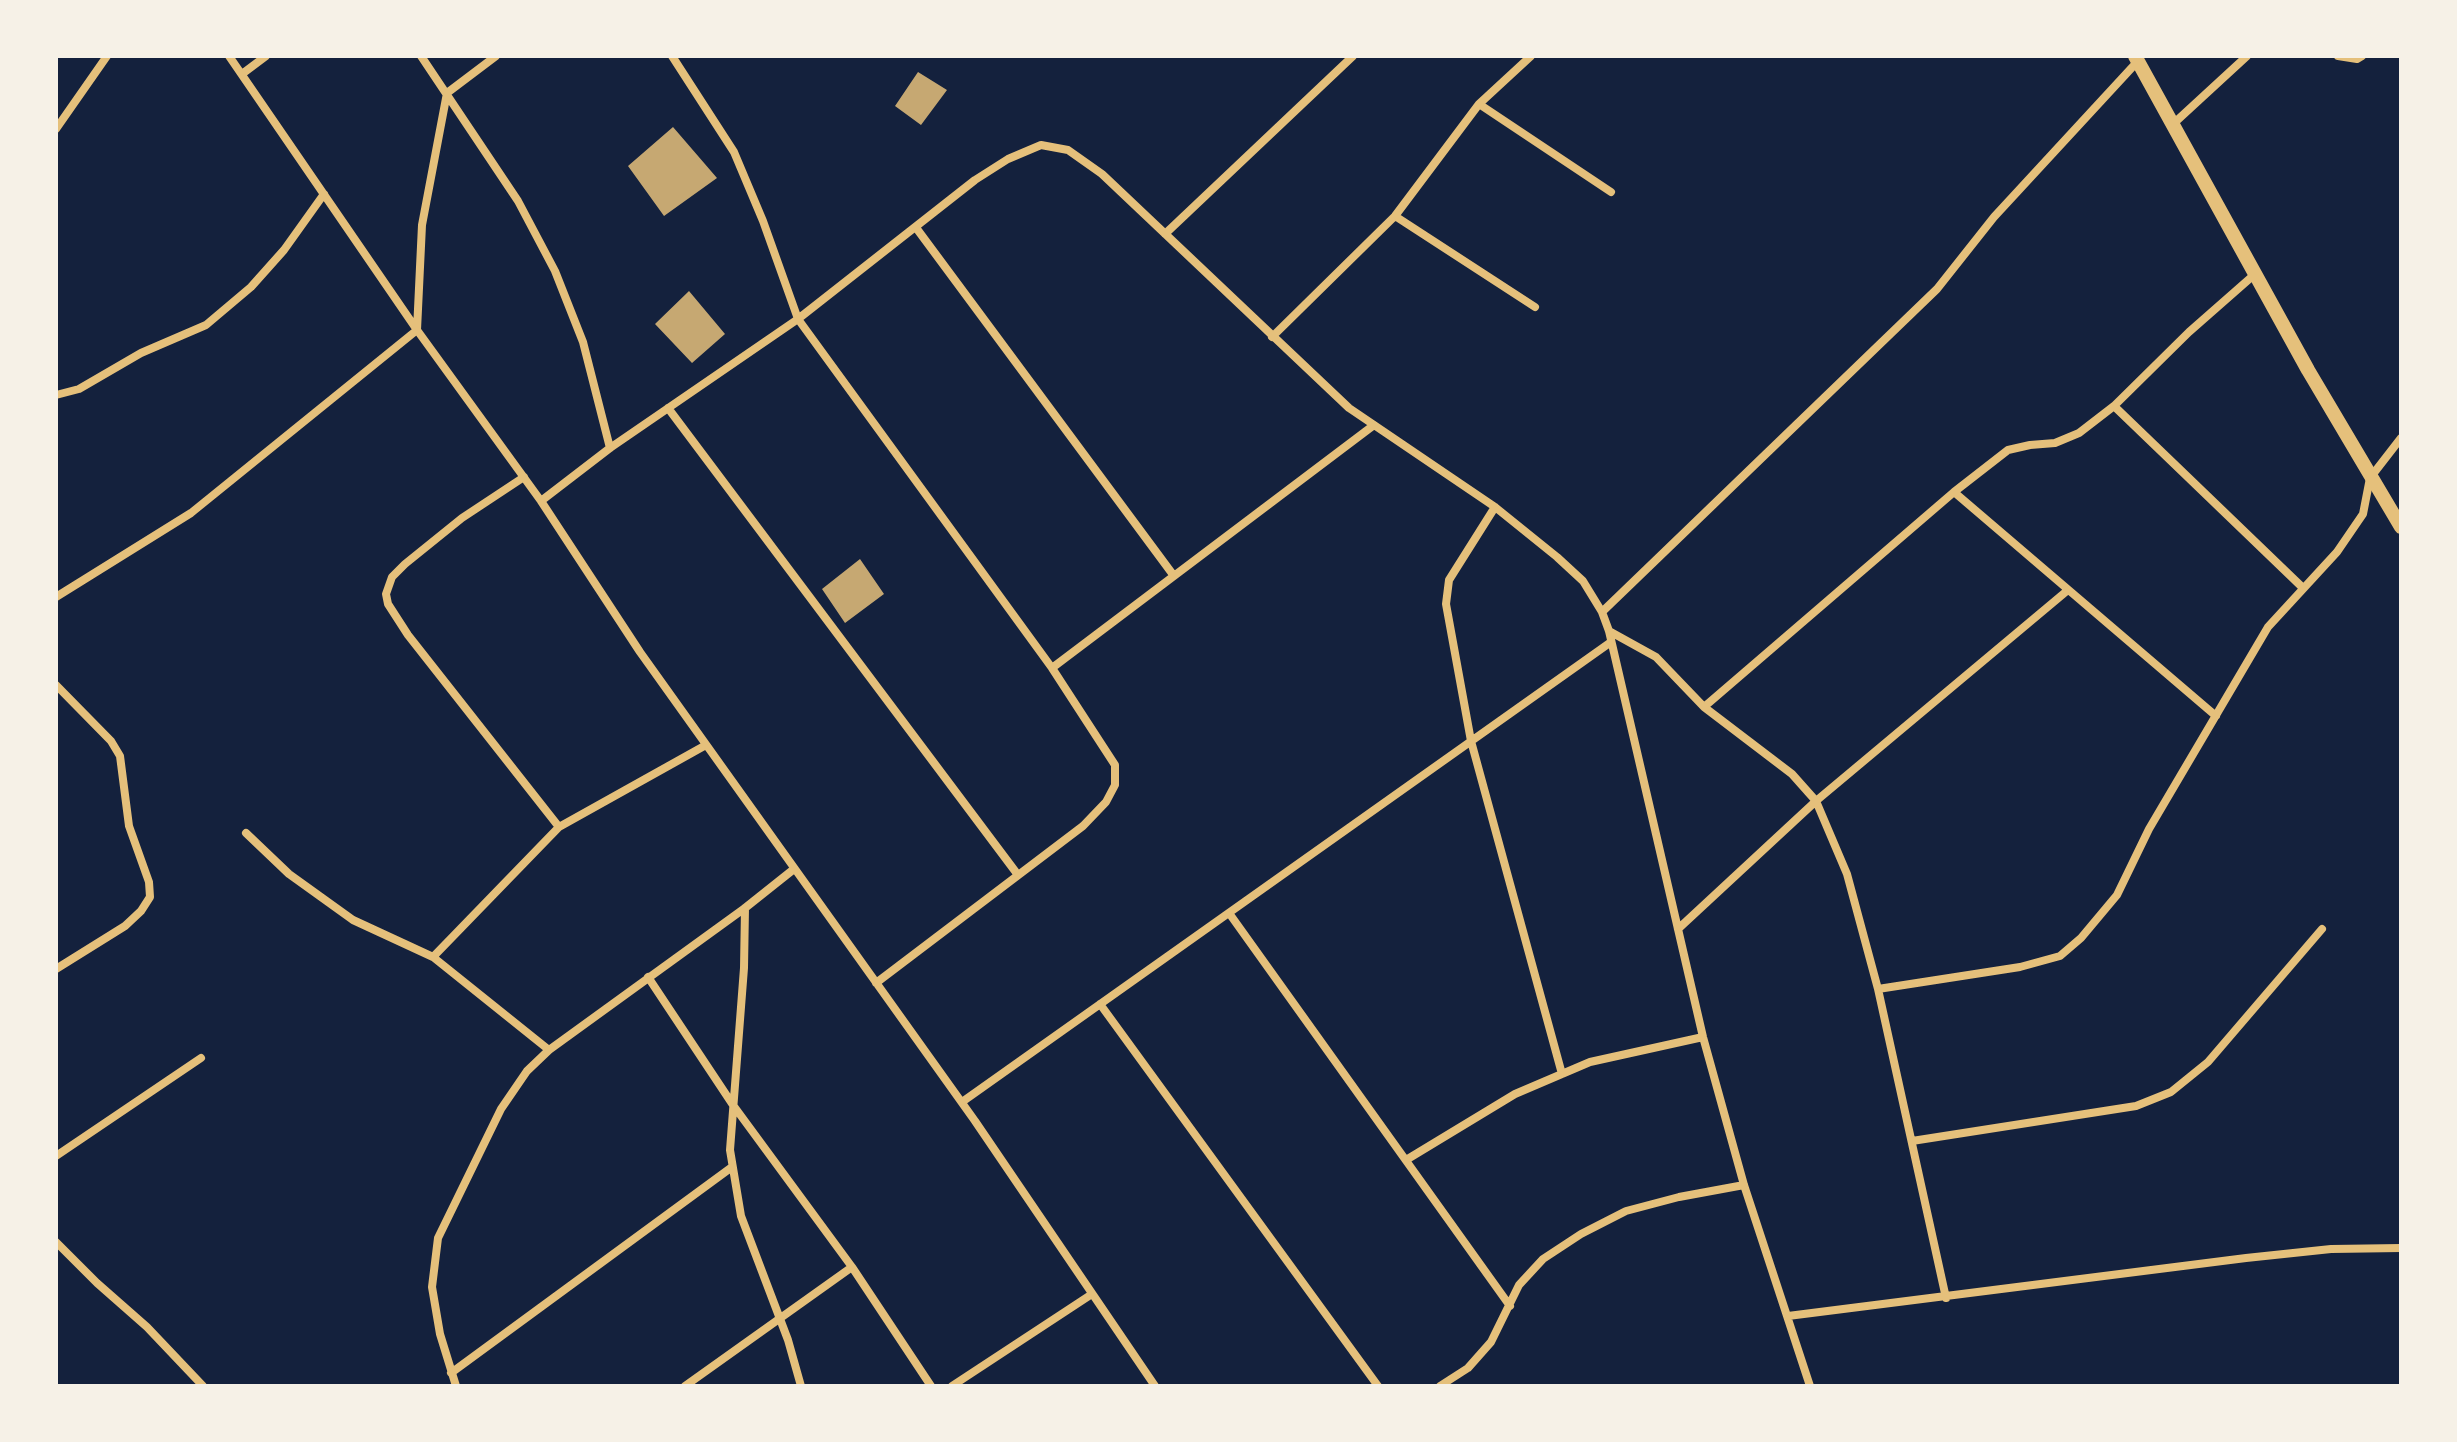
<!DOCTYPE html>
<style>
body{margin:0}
#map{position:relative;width:2457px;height:1442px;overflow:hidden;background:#14213d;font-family:"PT Sans Narrow",sans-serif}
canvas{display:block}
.frame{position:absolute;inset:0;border:58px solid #f6f1e7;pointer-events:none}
</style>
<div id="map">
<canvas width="2457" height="1442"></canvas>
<div class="frame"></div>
</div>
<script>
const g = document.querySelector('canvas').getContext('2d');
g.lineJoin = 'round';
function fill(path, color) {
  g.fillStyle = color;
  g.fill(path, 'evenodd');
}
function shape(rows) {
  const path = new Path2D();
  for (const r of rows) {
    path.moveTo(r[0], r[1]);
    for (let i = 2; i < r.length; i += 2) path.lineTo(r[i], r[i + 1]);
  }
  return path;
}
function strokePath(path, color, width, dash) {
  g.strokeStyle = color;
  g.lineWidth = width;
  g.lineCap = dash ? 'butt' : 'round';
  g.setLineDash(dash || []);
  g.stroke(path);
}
fill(shape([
 [918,72,947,90,921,125,895,106],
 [673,127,717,178,664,216,628,166],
 [689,291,725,334,692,363,655,324],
 [860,559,884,594,845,623,822,589]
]), '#c6a872');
strokePath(shape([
 [229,56,417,330,541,501,640,652,975,1121,1155,1386],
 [421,56,518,201,555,271,583,342,610,448],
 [672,56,734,152,763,221,798,319,1052,668,1115,765,1115,785,1106,802,1083,826,876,983],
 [2338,56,2357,59,2362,56],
 [242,74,266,56],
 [1479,104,1611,192],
 [2172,125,2247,56],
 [56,129,107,56],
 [1395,216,1535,307],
 [917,229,1174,576],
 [1165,234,1353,56],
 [1272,337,1395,216,1479,104,1531,56],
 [56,395,79,389,141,353,206,325,251,287,284,250,324,194],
 [2114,406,2302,587],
 [668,408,1018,875],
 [524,477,462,518,405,564,392,577,386,594,388,604,408,635,559,827],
 [1954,492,2216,716],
 [541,501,610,448,798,319,975,180,1008,159,1041,145,1068,150,1102,174,1349,408,1495,507,1557,557,1583,581,1602,612,1609,631,1703,1037,1744,1185,1810,1386],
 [1495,507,1449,580,1446,604,1471,741,1562,1074],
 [56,597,191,513,417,330,422,225,447,93,496,56],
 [1602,612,1937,289,1994,217,2138,61],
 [1609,631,1656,657,1704,707,1792,774,1816,801,1847,874,1878,989,1946,1298],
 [1052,668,1374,425],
 [56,685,111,741,120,756,129,826,149,882,150,897,141,911,125,926,56,969],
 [1704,707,1954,492,2008,450,2030,445,2055,443,2079,433,2114,406,2189,332,2255,274],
 [246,833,289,874,353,920,433,957,549,1050],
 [745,908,744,968,730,1150,741,1216,788,1340,801,1386],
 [1229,913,1510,1306],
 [1678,929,1816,801,2068,590],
 [433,957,559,827,706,745],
 [648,977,733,1105,852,1267,931,1386],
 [1878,989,2020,967,2060,956,2081,938,2117,895,2149,829,2268,627,2337,552,2363,514,2370,478,2401,438],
 [1100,1004,1378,1386],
 [962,1102,1611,642],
 [1912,1141,2136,1106,2171,1092,2208,1062,2322,929],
 [56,1156,201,1058],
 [1406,1160,1515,1094,1590,1062,1703,1037],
 [56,1242,97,1283,147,1327,203,1386],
 [1788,1316,2246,1258,2331,1249,2401,1248],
 [451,1373,732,1167],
 [456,1386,440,1334,432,1287,438,1238,501,1109,527,1071,549,1050,745,908,794,869],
 [685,1386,852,1267],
 [952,1386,1092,1294],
 [1440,1386,1468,1368,1491,1342,1519,1285,1543,1259,1581,1234,1626,1211,1679,1197,1744,1185]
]), '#e5c07b', 8);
strokePath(shape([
 [2135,56,2308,370,2401,527]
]), '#e5c07b', 14);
</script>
